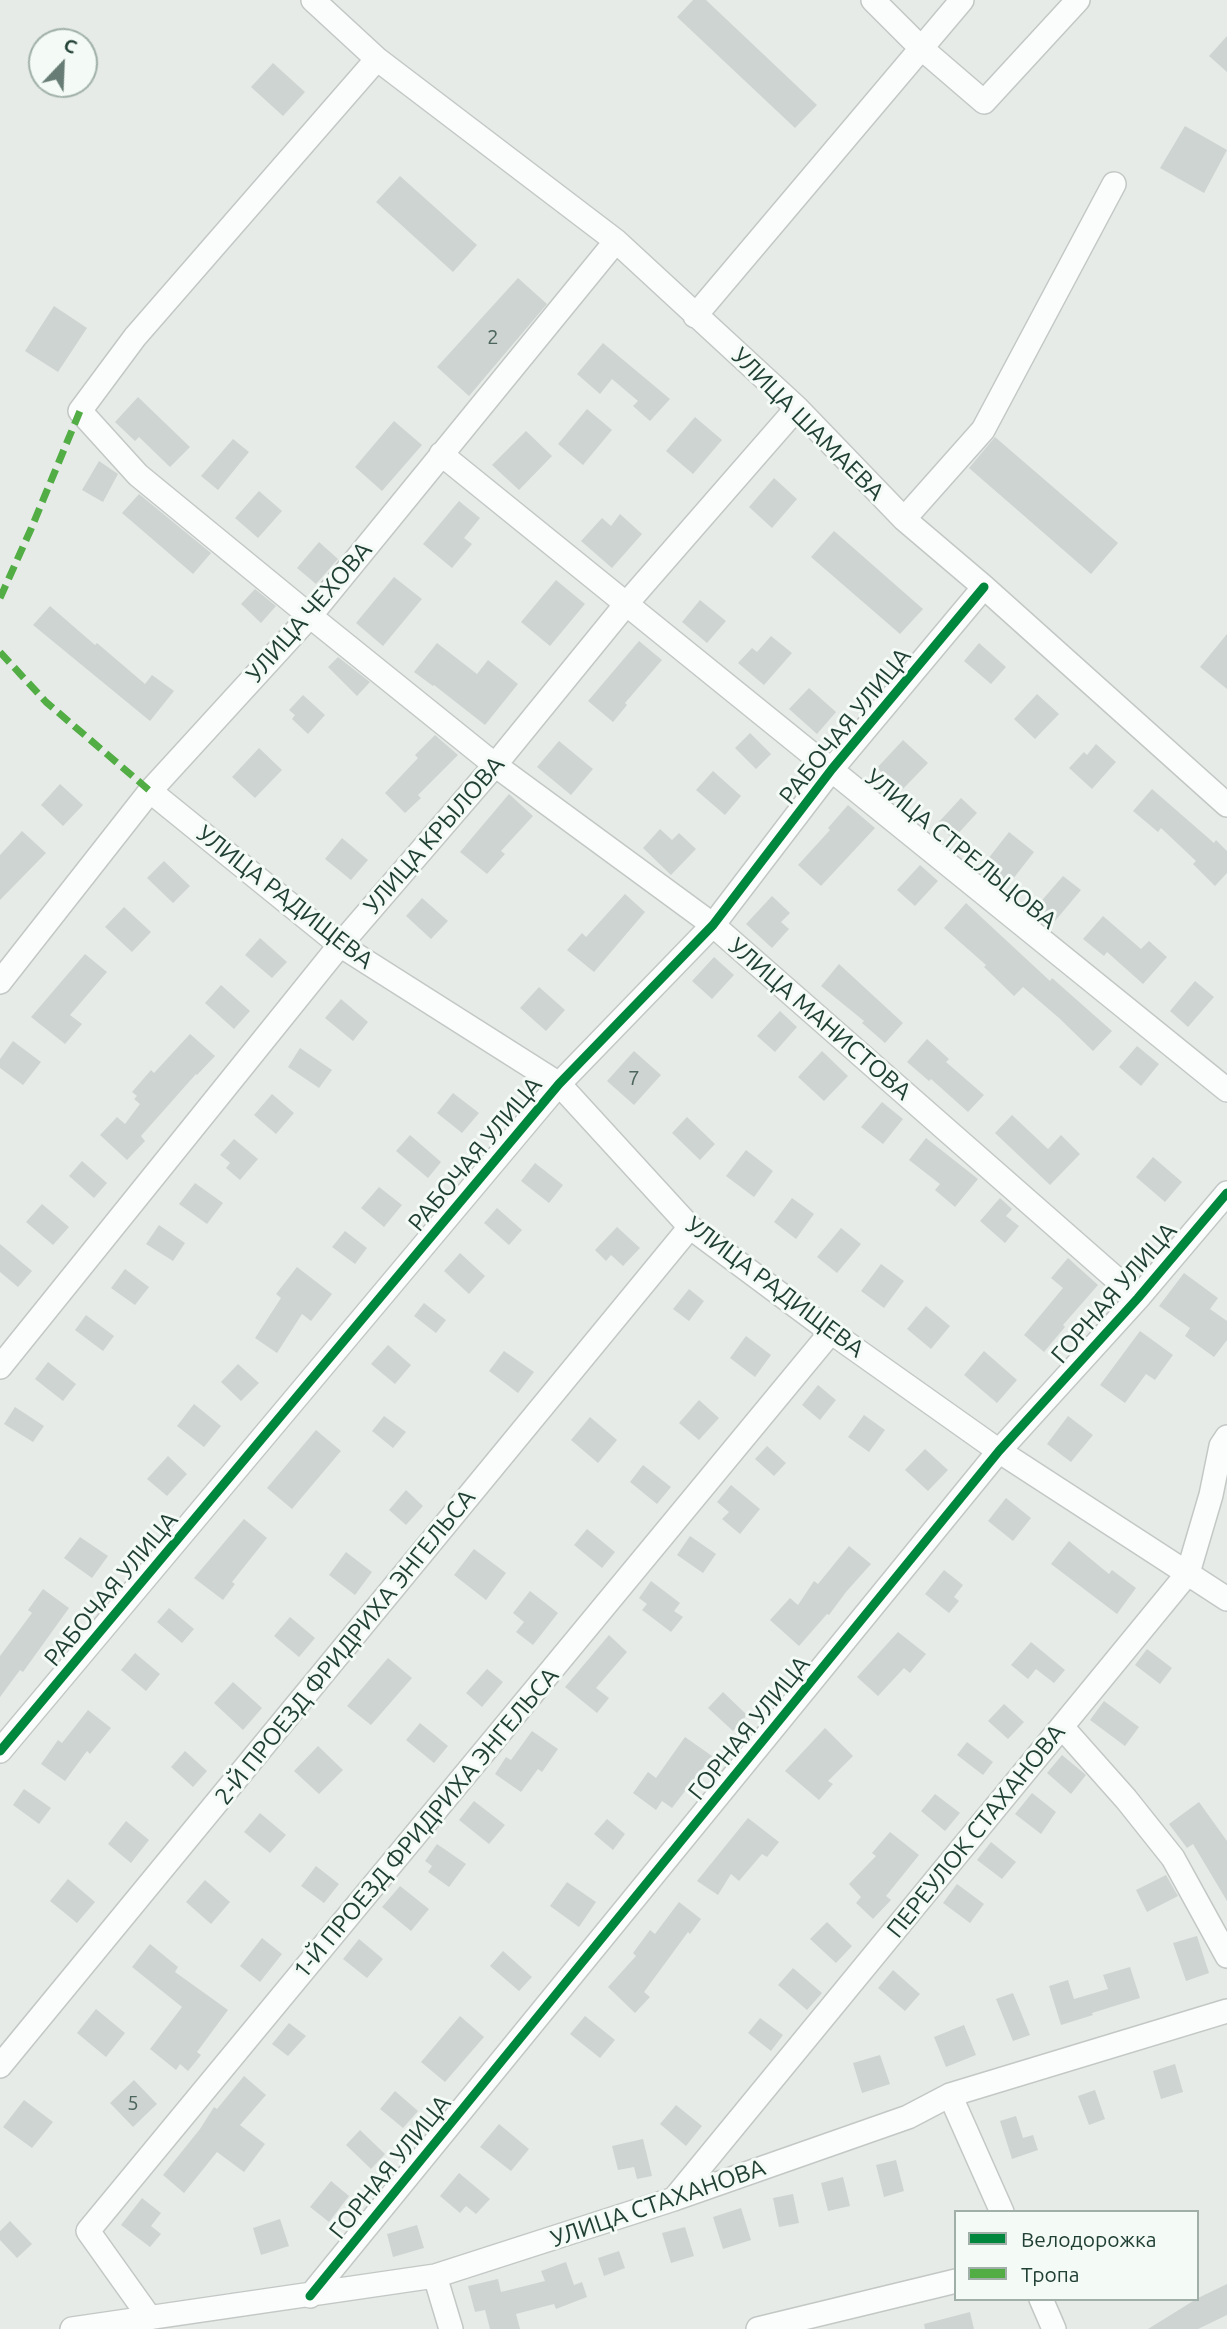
<!DOCTYPE html>
<meta charset="utf-8">
<style>
body{margin:0}
#map{position:relative;width:1227px;height:2329px;overflow:hidden;background:#e6ebe8;font-family:Ubuntu,sans-serif}
canvas{display:block}
.legend{position:absolute;left:954px;top:2210px;width:245px;height:91px;box-sizing:border-box;background:#f4faf6;border:2px solid #a0b0a9;margin:0;padding:9px 12px;list-style:none;font-size:21px;color:#214035}
.legend li{display:flex;align-items:center;gap:14px;height:35px}
.legend b{width:35px;border:2px solid #a0b0a9}
.north{position:absolute;left:28px;top:28px;width:70px;height:70px;box-sizing:border-box;background:#f4faf6;border:2px solid #a0b0a9;border-radius:50%;rotate:23deg;font-size:19px;font-weight:700;line-height:28px;text-align:center;color:#214035}
.north::after{content:'';display:block;margin:auto;width:24px;height:32px;background:#667c74;clip-path:polygon(50% 0,100% 100%,50% 72%,0 100%)}
</style>
<div id="map">
<canvas width="1227" height="2329"></canvas>
<ul class="legend">
<li><b style="height:9px;background:#00873e"></b>Велодорожка</li>
<li><b style="height:9px;background:#52ad45"></b>Тропа</li>
</ul>
<div class="north">С</div>
</div>
<script>
const g = document.querySelector('canvas').getContext('2d');
g.lineJoin = 'round';
function fill(path, color) {
  g.fillStyle = color;
  g.fill(path, 'evenodd');
}
function shape(rows) {
  const path = new Path2D();
  for (const r of rows) {
    path.moveTo(r[0], r[1]);
    for (let i = 2; i < r.length; i += 2) path.lineTo(r[i], r[i + 1]);
  }
  return path;
}
function strokePath(path, color, width, dash) {
  g.strokeStyle = color;
  g.lineWidth = width;
  g.lineCap = dash ? 'butt' : 'round';
  g.setLineDash(dash || []);
  g.stroke(path);
}
function label(font, color, halo, rows, align = 'center') {
  g.font = font + ' Ubuntu,sans-serif';
  g.lineWidth = 6;
  g.setLineDash([]);
  g.textBaseline = 'middle';
  g.strokeStyle = halo;
  g.fillStyle = color;
  for (const [text, x, y, turn = 0] of rows) {
    g.save();
    g.translate(x, y);
    g.rotate((+turn || 0) * Math.PI / 180);
    g.textAlign = isNaN(turn) ? turn : align;
    if (halo) g.strokeText(text, 0, 0);
    g.fillText(text, 0, 0);
    g.restore();
  }
}
fill(shape([
 [693,0,706,0,817,105,795,128,677,17],
 [1227,36,1227,72,1209,56],
 [273,63,305,92,283,116,251,87],
 [1185,126,1227,150,1204,193,1160,168],
 [400,176,477,245,453,272,376,202],
 [518,278,547,304,469,396,437,367],
 [54,306,87,328,58,372,25,351],
 [603,343,670,399,650,421,633,406,638,401,612,379,600,394,577,374],
 [138,397,190,447,170,467,139,437,135,441,115,422],
 [587,409,612,430,583,465,558,444],
 [695,417,722,440,693,474,666,451],
 [394,421,422,445,382,491,355,467],
 [526,431,552,456,519,490,492,465],
 [995,437,1118,543,1091,574,969,468],
 [233,439,249,452,218,490,201,476],
 [99,461,118,474,103,502,82,490],
 [774,478,797,499,772,528,749,507],
 [259,491,282,511,258,538,235,518],
 [139,494,211,553,193,574,122,513],
 [459,501,480,518,464,538,472,544,452,568,423,544],
 [620,514,642,534,612,568,581,541,602,518,611,526],
 [834,531,923,609,900,634,811,557],
 [319,542,338,559,316,584,297,568],
 [394,577,422,599,383,646,356,623],
 [556,580,585,604,550,646,521,622],
 [255,589,276,606,261,623,241,604],
 [700,600,726,621,707,643,682,622],
 [50,606,95,645,97,643,145,684,152,675,174,691,150,721,33,625],
 [1227,634,1227,689,1200,667],
 [771,636,792,653,764,685,738,663,752,648,757,652],
 [639,641,662,660,625,703,627,705,613,722,588,701],
 [437,643,477,674,488,660,518,684,485,725,434,685,433,686,414,672],
 [979,643,1006,667,991,684,964,661],
 [338,657,370,682,357,696,328,667],
 [809,688,836,712,817,734,789,709],
 [1037,694,1059,714,1035,739,1014,719],
 [303,695,325,715,308,734,292,719,295,715,289,710],
 [750,733,771,754,756,769,735,748],
 [435,735,458,755,418,795,421,798,405,813,385,793,418,758,415,755],
 [903,740,928,763,901,791,877,768],
 [559,741,593,769,571,795,537,767],
 [1096,744,1116,762,1092,789,1069,768,1084,752,1087,755],
 [259,748,282,770,255,798,232,777],
 [713,771,741,796,725,815,696,790],
 [60,784,83,805,63,826,41,805],
 [1152,789,1214,843,1216,840,1227,851,1227,873,1215,886,1193,864,1196,861,1161,828,1158,832,1133,811],
 [509,794,533,816,501,851,505,854,487,874,460,852],
 [961,798,977,813,953,839,937,824],
 [848,805,875,828,821,886,798,865,830,830,828,828],
 [660,829,672,840,679,833,696,849,671,875,643,848],
 [22,831,46,853,0,900,0,855],
 [1009,832,1034,852,1009,884,984,864],
 [342,838,368,860,351,880,325,859],
 [164,861,190,886,173,903,147,878],
 [920,865,938,881,915,906,897,890],
 [1063,876,1081,890,1055,921,1037,906],
 [625,894,645,912,594,972,567,950,582,933,586,937],
 [772,896,790,913,781,922,789,929,772,948,746,924],
 [422,898,448,921,431,939,406,916],
 [966,903,1050,981,1052,978,1112,1031,1093,1051,1059,1018,1023,987,1014,996,984,967,986,965,944,928],
 [124,907,151,932,132,952,105,927],
 [1103,916,1141,949,1149,941,1167,957,1143,984,1107,952,1104,956,1083,939],
 [260,938,287,962,272,978,245,955],
 [85,954,107,972,70,1015,82,1024,65,1044,31,1017],
 [714,957,734,975,712,999,692,981],
 [839,964,903,1023,885,1043,862,1023,864,1021,821,986],
 [1195,981,1214,997,1188,1027,1170,1011],
 [221,985,250,1011,234,1029,205,1003],
 [539,987,565,1010,546,1031,520,1008],
 [341,999,368,1022,353,1041,325,1018],
 [780,1011,797,1027,775,1052,757,1036],
 [190,1034,215,1056,197,1075,196,1074,141,1136,145,1141,127,1160,100,1135,117,1117,125,1124,140,1104,134,1099,137,1096,132,1092,151,1070,154,1073],
 [927,1039,949,1059,946,1062,984,1095,968,1112,931,1079,929,1081,907,1062],
 [13,1041,41,1062,23,1085,0,1068,0,1059],
 [1137,1046,1159,1064,1141,1086,1119,1067],
 [300,1048,332,1070,319,1088,288,1067],
 [634,1051,661,1075,634,1105,607,1081],
 [822,1051,848,1076,824,1101,798,1077],
 [453,1093,479,1113,462,1133,437,1113],
 [272,1094,294,1113,276,1134,254,1115],
 [882,1102,903,1119,883,1144,861,1127],
 [1012,1115,1048,1149,1061,1135,1080,1154,1050,1185,995,1133],
 [687,1117,715,1144,700,1160,672,1133],
 [410,1135,441,1162,428,1178,396,1151],
 [926,1138,978,1179,955,1207,935,1190,940,1184,909,1160],
 [234,1139,258,1159,240,1180,226,1168,230,1163,220,1155],
 [746,1150,773,1171,754,1197,726,1176],
 [1153,1157,1182,1182,1165,1202,1136,1177],
 [82,1161,107,1183,94,1198,69,1176],
 [535,1163,563,1185,549,1203,521,1181],
 [195,1183,223,1203,207,1224,179,1204],
 [379,1187,402,1205,384,1227,361,1208],
 [792,1198,814,1214,796,1239,774,1222],
 [1000,1198,1012,1209,1006,1216,1019,1226,1005,1243,980,1221],
 [42,1204,69,1227,53,1245,26,1222],
 [497,1208,522,1230,509,1245,484,1223],
 [159,1225,185,1243,173,1261,146,1244],
 [617,1227,640,1248,623,1266,611,1255,606,1261,595,1250],
 [841,1228,861,1244,837,1273,817,1257],
 [345,1231,367,1248,355,1264,332,1247],
 [0,1244,32,1271,18,1287,0,1272],
 [460,1253,485,1276,469,1294,444,1271],
 [1068,1258,1098,1285,1063,1325,1065,1327,1044,1352,1024,1335,1063,1288,1051,1278],
 [881,1264,904,1281,884,1308,861,1291],
 [297,1267,332,1294,311,1321,302,1314,277,1353,255,1338,281,1298,276,1294],
 [125,1269,149,1287,135,1305,111,1288],
 [1184,1273,1218,1298,1210,1309,1227,1321,1227,1340,1214,1357,1185,1336,1190,1328,1159,1306],
 [689,1289,704,1301,689,1321,673,1309],
 [424,1303,446,1320,436,1333,414,1316],
 [926,1306,950,1326,931,1349,907,1329],
 [86,1315,114,1336,103,1351,75,1330],
 [1140,1331,1173,1355,1155,1380,1146,1374,1125,1403,1100,1385],
 [746,1336,771,1355,755,1377,730,1358],
 [388,1345,411,1365,395,1384,371,1364],
 [504,1351,534,1372,518,1393,489,1371],
 [984,1351,1017,1380,997,1403,964,1375],
 [48,1362,76,1384,63,1401,35,1379],
 [238,1364,259,1383,241,1401,221,1382],
 [818,1385,836,1400,820,1420,802,1405],
 [699,1400,719,1418,699,1440,679,1423],
 [194,1404,221,1426,204,1447,177,1426],
 [15,1407,44,1426,33,1442,4,1424],
 [864,1415,885,1430,869,1452,848,1437],
 [384,1416,406,1432,393,1448,372,1431],
 [1068,1416,1093,1435,1071,1462,1047,1444],
 [590,1417,617,1440,598,1463,571,1440],
 [316,1430,341,1451,292,1509,267,1488],
 [767,1446,786,1463,774,1476,755,1459],
 [925,1449,948,1470,928,1491,905,1470],
 [168,1456,187,1474,167,1496,147,1479],
 [643,1465,671,1487,657,1504,630,1482],
 [731,1485,760,1509,740,1534,722,1519,729,1512,717,1502],
 [406,1490,423,1506,406,1525,389,1510],
 [1006,1498,1031,1518,1013,1541,988,1521],
 [244,1519,267,1538,232,1582,235,1584,223,1600,194,1578],
 [587,1529,615,1552,602,1568,574,1545],
 [690,1536,716,1554,703,1573,677,1555],
 [80,1537,108,1556,92,1578,64,1558],
 [1069,1541,1109,1574,1112,1570,1136,1588,1117,1614,1051,1564],
 [849,1546,871,1564,846,1592,829,1615,827,1614,799,1646,770,1620,790,1598,798,1605,814,1581,818,1584],
 [474,1549,506,1573,486,1600,454,1575],
 [346,1552,372,1572,355,1595,329,1575],
 [944,1570,963,1585,954,1597,959,1601,949,1613,925,1594],
 [651,1581,680,1603,674,1611,683,1617,671,1632,642,1610,647,1604,639,1598],
 [43,1589,69,1608,23,1672,20,1670,0,1697,0,1656,32,1613,28,1610],
 [530,1591,558,1613,533,1645,516,1632,524,1622,513,1613],
 [169,1608,194,1629,182,1643,157,1622],
 [290,1617,315,1638,299,1657,274,1636],
 [898,1632,926,1654,910,1673,904,1668,878,1696,857,1677],
 [609,1635,627,1652,596,1688,609,1698,597,1713,565,1687],
 [1031,1642,1065,1670,1054,1683,1036,1669,1028,1679,1011,1665],
 [1147,1649,1172,1668,1160,1684,1135,1665],
 [135,1653,160,1674,146,1691,121,1670],
 [388,1658,412,1678,371,1725,347,1706],
 [487,1669,503,1682,482,1707,466,1693],
 [233,1682,262,1708,243,1730,214,1703],
 [723,1692,747,1715,733,1731,708,1708],
 [1104,1701,1139,1727,1125,1746,1090,1720],
 [1004,1704,1024,1722,1008,1739,988,1721],
 [88,1710,111,1728,90,1754,87,1751,65,1781,41,1764,58,1740,62,1743],
 [420,1723,448,1746,434,1763,406,1740],
 [825,1728,853,1756,828,1781,833,1784,819,1800,785,1771],
 [532,1731,558,1749,542,1772,538,1769,521,1792,495,1774,506,1757,511,1760],
 [685,1737,712,1756,672,1808,662,1801,656,1810,633,1793,648,1772,656,1778],
 [967,1742,993,1762,983,1775,957,1755],
 [318,1746,343,1770,319,1794,294,1771],
 [185,1751,207,1771,193,1787,171,1767],
 [1062,1755,1086,1775,1071,1794,1047,1773],
 [24,1789,51,1808,39,1824,13,1805],
 [1032,1793,1056,1812,1041,1834,1015,1814],
 [935,1794,960,1813,945,1831,921,1811],
 [474,1801,505,1825,489,1844,459,1820],
 [1199,1802,1227,1841,1227,1901,1193,1844,1187,1848,1169,1824],
 [260,1813,286,1835,270,1853,244,1832],
 [748,1818,779,1842,767,1857,762,1854,739,1881,731,1874,718,1895,697,1881],
 [607,1819,625,1834,613,1850,594,1834],
 [126,1821,149,1840,131,1863,108,1844],
 [890,1832,919,1855,886,1896,891,1900,873,1919,856,1903,861,1897,849,1884,876,1856,872,1853],
 [991,1842,1016,1862,1002,1879,977,1860],
 [437,1844,466,1864,449,1887,428,1872,432,1866,425,1861],
 [316,1866,339,1884,324,1903,301,1886],
 [1166,1875,1178,1896,1147,1912,1136,1890],
 [68,1879,95,1902,77,1923,50,1901],
 [205,1880,230,1902,211,1924,186,1902],
 [567,1882,596,1902,579,1927,550,1906],
 [957,1884,984,1904,970,1923,943,1903],
 [400,1886,429,1909,411,1931,382,1907],
 [679,1902,701,1919,690,1934,688,1932,644,1992,650,1997,635,2013,608,1987,636,1956,633,1953,650,1930,655,1934],
 [827,1922,852,1946,836,1963,810,1939],
 [1197,1936,1209,1973,1186,1981,1173,1943],
 [262,1938,282,1954,260,1982,240,1966],
 [359,1939,383,1959,367,1978,343,1959],
 [150,1944,178,1967,175,1972,228,2010,197,2052,201,2055,188,2071,180,2064,176,2070,150,2049,182,2007,132,1967],
 [503,1951,532,1977,519,1991,490,1966],
 [1130,1967,1140,1998,1092,2013,1093,2015,1061,2025,1049,1986,1068,1980,1074,1999,1108,1989,1103,1975],
 [793,1968,822,1993,807,2010,778,1985],
 [893,1970,920,1994,905,2011,878,1988],
 [1013,1993,1030,2035,1013,2041,996,1999],
 [96,2009,125,2033,106,2057,77,2033],
 [460,2016,484,2037,445,2082,421,2062],
 [585,2016,615,2040,600,2058,570,2034],
 [760,2018,783,2035,771,2051,748,2033],
 [289,2023,306,2036,288,2056,272,2044],
 [964,2025,976,2055,946,2067,934,2037],
 [880,2055,890,2084,862,2093,853,2063],
 [1175,2064,1183,2092,1161,2099,1153,2071],
 [244,2076,266,2095,240,2125,265,2144,244,2172,217,2152,184,2193,163,2175,200,2129,214,2107,217,2109],
 [134,2080,157,2104,133,2127,110,2103],
 [1095,2090,1105,2119,1089,2125,1078,2096],
 [395,2091,418,2111,403,2128,380,2109],
 [24,2100,53,2122,32,2148,3,2127],
 [676,2105,702,2126,686,2146,660,2124],
 [1016,2116,1023,2138,1033,2135,1038,2150,1012,2159,1000,2121],
 [499,2124,529,2149,511,2171,480,2147],
 [360,2130,385,2154,371,2169,346,2145],
 [643,2139,652,2176,637,2179,634,2167,618,2170,612,2146],
 [896,2160,904,2191,884,2197,876,2165],
 [459,2173,490,2199,476,2214,466,2206,460,2213,440,2196],
 [843,2177,850,2206,828,2211,821,2183],
 [331,2181,349,2196,329,2222,310,2207],
 [793,2194,799,2223,779,2227,773,2198],
 [142,2198,161,2213,151,2226,161,2234,150,2247,121,2225],
 [741,2208,751,2240,723,2249,713,2217],
 [280,2219,289,2246,261,2255,253,2228],
 [10,2221,32,2244,17,2258,0,2240,0,2231],
 [417,2225,424,2248,393,2257,387,2234],
 [685,2227,694,2256,671,2263,662,2233],
 [619,2251,625,2268,604,2276,598,2258],
 [566,2262,574,2285,582,2282,587,2297,556,2309,554,2304,516,2314,520,2329,490,2329,485,2310,475,2312,468,2286,498,2279,501,2292,545,2281,541,2271],
 [1227,2284,1227,2315,1198,2329,1148,2329,1198,2298],
 [970,2312,974,2329,925,2329,924,2324]
]), '#ced4d1');
const minor = shape([
 [313,0,377,59,616,241,797,408,904,519,984,587,1227,805],
 [873,0,920,47,984,102,1078,0],
 [377,59,135,337,80,411,138,475,310,616,495,765,713,925,1138,1298],
 [695,316,962,0],
 [441,454,1227,1090],
 [904,519,983,430,1114,184],
 [150,791,340,945,559,1084,690,1227,831,1332,999,1451,1227,1599],
 [0,982,150,791,310,616,616,241],
 [0,1367,340,945,495,765,627,603,797,408],
 [1062,1727,1126,1799,1173,1858,1227,1956],
 [0,1751,559,1084,713,925,832,769,984,587],
 [0,2066,690,1227],
 [950,2095,1002,2212],
 [674,2199,1188,1573,1211,1495,1221,1446,1227,1437],
 [435,2276,451,2329],
 [310,2296,999,1451,1138,1298,1227,1193],
 [1041,2299,1054,2329],
 [150,2318,88,2231,831,1332],
 [72,2329,435,2276,674,2199,908,2117,950,2095,1227,2011],
 [758,2329,956,2281]
]);
strokePath(minor, '#c3c8c5', 26);
strokePath(minor, '#fbfcfc', 23);
strokePath(shape([
 [0,598,31,529,80,411],
 [0,652,46,702,150,791]
]), '#52ad45', 7, [14, 7]);
strokePath(shape([
 [0,1751,559,1084,713,925,832,769,984,587],
 [310,2296,999,1451,1138,1298,1227,1193]
]), '#00873e', 9);
label('21px', '#4d665d', null, [
 ["2",493,337],
 ["7",634,1078],
 ["5",133,2103]
]);
label('24px', '#214035', '#f4faf6', [
 ["УЛИЦА ШАМАЕВА",808,424,45],
 ["УЛИЦА ЧЕХОВА",309,612,-49],
 ["РАБОЧАЯ УЛИЦА",845,726,-51],
 ["УЛИЦА КРЫЛОВА",434,835,-49],
 ["УЛИЦА СТРЕЛЬЦОВА",961,849,39],
 ["УЛИЦА РАДИЩЕВА",285,897,38],
 ["УЛИЦА МАНИСТОВА",820,1019,41],
 ["РАБОЧАЯ УЛИЦА",475,1154,-50],
 ["УЛИЦА РАДИЩЕВА",775,1287,37],
 ["ГОРНАЯ УЛИЦА",1114,1293,-49],
 ["РАБОЧАЯ УЛИЦА",111,1589,-50],
 ["2-Й ПРОЕЗД ФРИДРИХА ЭНГЕЛЬСА",345,1647,-51],
 ["ГОРНАЯ УЛИЦА",749,1728,-51],
 ["1-Й ПРОЕЗД ФРИДРИХА ЭНГЕЛЬСА",426,1823,-50],
 ["ПЕРЕУЛОК СТАХАНОВА",976,1831,-51],
 ["ГОРНАЯ УЛИЦА",390,2167,-51],
 ["УЛИЦА СТАХАНОВА",658,2203,-19]
]);
</script>
